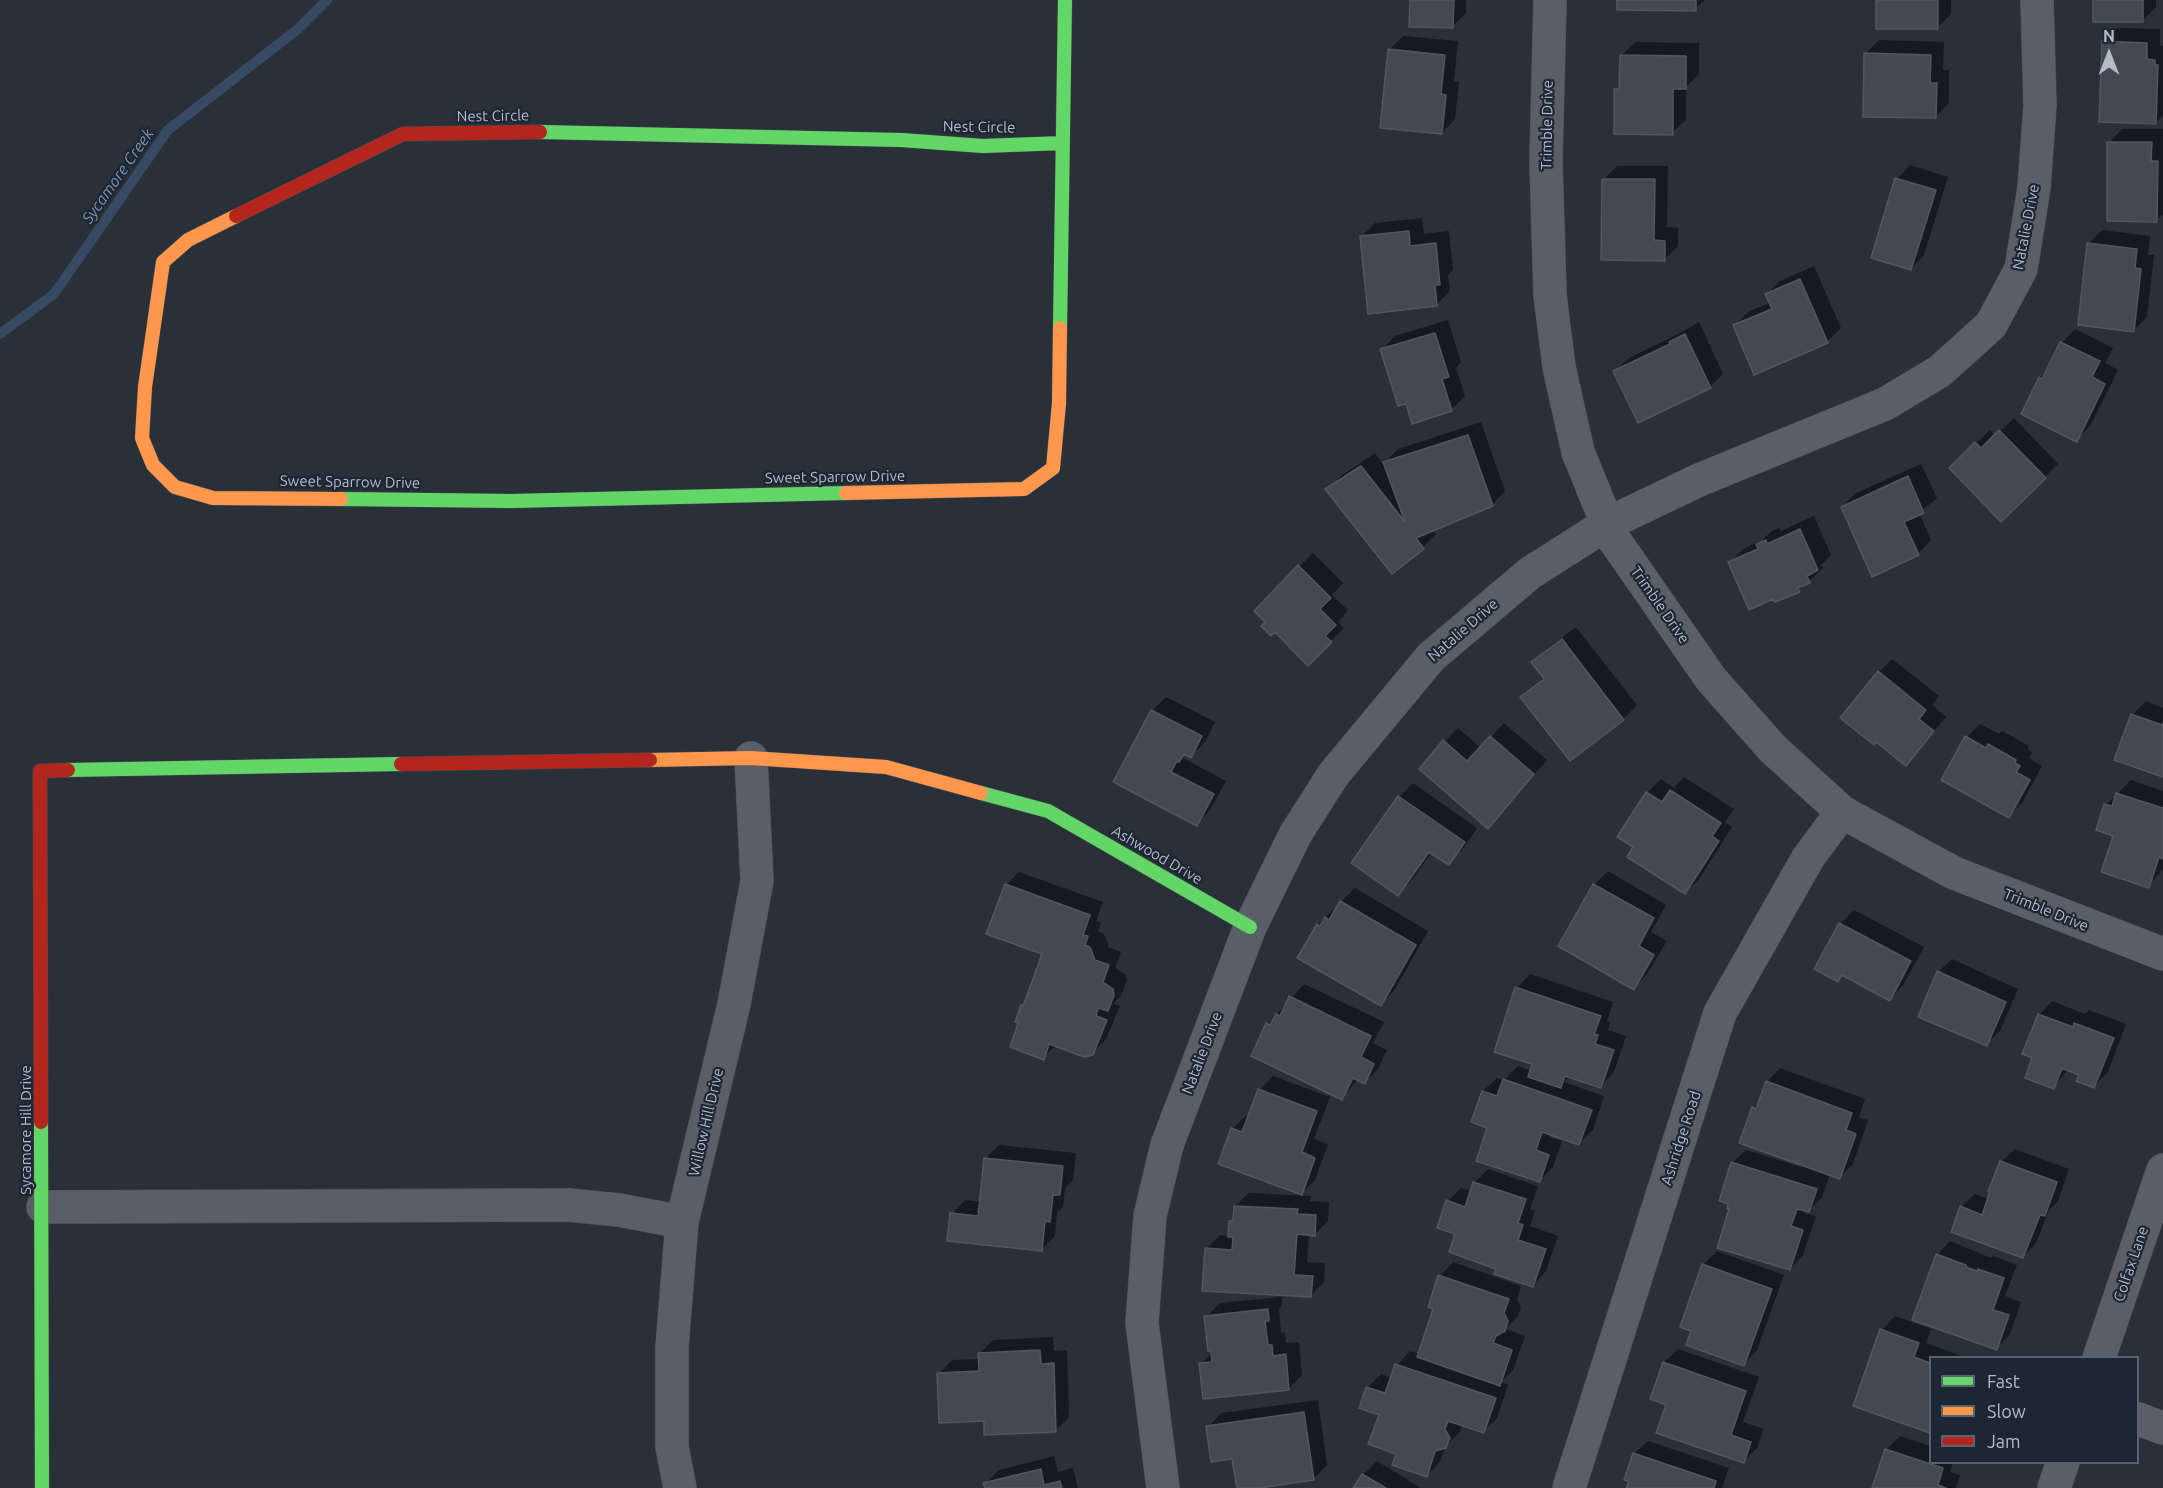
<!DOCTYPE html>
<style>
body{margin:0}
#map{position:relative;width:2163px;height:1488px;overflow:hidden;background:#2a3038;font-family:Ubuntu,sans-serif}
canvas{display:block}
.legend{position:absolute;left:1929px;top:1356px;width:210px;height:108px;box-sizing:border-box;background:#1d2633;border:2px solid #59626f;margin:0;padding:8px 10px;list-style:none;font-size:18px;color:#b4bcc9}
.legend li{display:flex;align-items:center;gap:12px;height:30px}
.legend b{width:30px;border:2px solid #59626f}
.north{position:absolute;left:2079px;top:24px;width:60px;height:60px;-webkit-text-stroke:4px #1d2633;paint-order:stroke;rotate:0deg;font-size:16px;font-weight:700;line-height:24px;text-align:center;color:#b4bcc9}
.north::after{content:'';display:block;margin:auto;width:21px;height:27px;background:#b4bcc9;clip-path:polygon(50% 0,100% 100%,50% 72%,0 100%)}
</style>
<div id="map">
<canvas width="2163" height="1488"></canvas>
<ul class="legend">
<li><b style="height:8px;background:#63d668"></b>Fast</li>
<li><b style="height:8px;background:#ff974d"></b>Slow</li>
<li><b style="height:8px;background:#b3261e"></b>Jam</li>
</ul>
<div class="north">N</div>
</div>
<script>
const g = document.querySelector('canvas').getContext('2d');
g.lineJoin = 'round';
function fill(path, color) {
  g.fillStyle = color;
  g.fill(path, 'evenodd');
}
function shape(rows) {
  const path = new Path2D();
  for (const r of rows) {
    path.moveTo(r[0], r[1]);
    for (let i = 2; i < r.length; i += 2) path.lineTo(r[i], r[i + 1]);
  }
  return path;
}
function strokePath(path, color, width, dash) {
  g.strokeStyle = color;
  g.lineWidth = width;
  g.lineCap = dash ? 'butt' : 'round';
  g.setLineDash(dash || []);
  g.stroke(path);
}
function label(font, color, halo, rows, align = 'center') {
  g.font = font + ' Ubuntu,sans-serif';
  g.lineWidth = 4.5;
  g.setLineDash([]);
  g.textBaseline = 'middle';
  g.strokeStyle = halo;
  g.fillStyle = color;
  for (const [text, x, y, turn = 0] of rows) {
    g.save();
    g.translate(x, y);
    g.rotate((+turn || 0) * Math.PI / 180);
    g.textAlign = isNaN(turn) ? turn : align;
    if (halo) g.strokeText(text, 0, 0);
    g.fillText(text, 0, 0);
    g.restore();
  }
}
fill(shape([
 [1411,0,1466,0,1466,13,1452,27],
 [1618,0,1705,0,1695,9],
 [1877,0,1951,0,1951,14,1937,28],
 [2095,0,2156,0,2156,7,2142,21],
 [2117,28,2160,29,2160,46,2163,46,2163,115,2156,123,2103,41],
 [1403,36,1458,41,1454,81,1459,82,1455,119,1442,133,1390,49],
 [1879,40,1944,42,1943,70,1949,70,1949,103,1935,117,1865,54],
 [1635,42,1699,43,1699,74,1686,87,1686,120,1672,133,1616,89,1621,84,1621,56],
 [2122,129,2163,129,2163,214,2157,220,2109,143],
 [1910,165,1948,177,1924,255,1911,269,1897,179],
 [1617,166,1668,166,1667,227,1678,228,1678,246,1664,260,1604,179],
 [1422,218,1424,234,1449,231,1453,270,1448,275,1450,291,1436,305,1362,236,1375,223],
 [2102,230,2150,236,2148,255,2154,255,2147,317,2133,331,2089,243],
 [1814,266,1841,328,1827,342,1735,325,1748,312,1771,302,1767,294,1780,281],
 [1448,320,1461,362,1456,368,1465,396,1451,410,1407,402,1382,350,1395,336],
 [1699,322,1723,374,1710,387,1615,371,1629,358,1680,333],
 [2075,329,2113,348,2105,363,2118,370,2090,426,2076,440,2040,378,2048,370,2062,343],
 [2014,418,2058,464,2002,519,1951,468,1990,430,1995,436],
 [1481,422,1505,491,1492,505,1432,529,1436,534,1423,547,1327,489,1341,476,1375,453,1383,464,1398,449],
 [1921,464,1937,498,1919,513,1931,540,1918,554,1842,507,1856,493],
 [1814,516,1831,555,1821,565,1823,568,1799,590,1730,563,1743,549,1762,540,1772,531,1779,528,1781,531],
 [1313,553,1343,583,1332,595,1348,610,1338,622,1344,628,1308,664,1256,611],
 [1576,627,1637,705,1623,719,1522,697,1544,677,1533,663,1547,649],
 [1892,659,1939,696,1932,705,1946,717,1906,764,1879,672],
 [1166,697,1215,722,1205,742,1191,756,1186,753,1183,758,1226,781,1210,810,1197,824,1115,782,1152,711],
 [2146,701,2163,708,2163,776,2132,715],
 [1504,723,1547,760,1501,813,1445,741,1458,728,1481,748],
 [1980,724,1999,734,2002,731,2029,746,2028,749,2032,752,2029,758,2042,766,2022,803,2008,816,1967,737],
 [1684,777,1734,809,1725,822,1732,827,1699,879,1685,893,1647,793,1661,779,1674,788],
 [2131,780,2163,791,2163,869,2148,886,2115,835,2106,805],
 [1413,783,1477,828,1462,850,1448,863,1432,852,1411,881,1398,894,1353,863,1399,797],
 [1608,871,1666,905,1651,932,1667,941,1647,974,1634,988,1560,945,1594,885],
 [1019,872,1103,902,1096,921,1101,923,1098,932,1103,933,1108,943,1108,947,1121,952,1115,968,1126,975,1127,980,1121,996,1113,1004,1120,1006,1106,1039,1092,1053,1056,1045,1043,1058,1023,1006,1025,1004,1044,953,1006,885],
 [1355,888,1428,931,1394,991,1381,1004,1318,925],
 [1854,910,1924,947,1903,985,1890,999,1844,974,1838,980,1816,969,1840,924],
 [1952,959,2018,989,2000,1031,1986,1044,1938,972],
 [1530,974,1613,1002,1607,1021,1610,1022,1608,1030,1626,1036,1614,1072,1601,1086,1570,1076,1564,1082,1604,1096,1593,1130,1579,1143,1550,1134,1549,1137,1562,1141,1553,1167,1539,1181,1489,1127,1473,1121,1483,1091,1497,1078,1504,1080,1518,1066,1531,1071,1534,1063,1517,988],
 [1304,984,1384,1022,1373,1043,1387,1050,1378,1069,1365,1082,1358,1079,1342,1098,1253,1055,1268,1024],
 [2052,1001,2085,1014,2089,1010,2126,1024,2108,1072,2094,1086,2081,1074,2069,1069,2053,1087,2034,1057,2039,1015],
 [1780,1068,1865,1099,1859,1117,1868,1120,1853,1164,1839,1178,1830,1174,1822,1197,1809,1211,1805,1209,1804,1213,1816,1216,1803,1255,1790,1269,1731,1208,1732,1163,1746,1150,1801,1167,1802,1164,1754,1108,1760,1102,1767,1082],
 [1273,1076,1330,1097,1314,1139,1328,1144,1315,1180,1302,1193,1232,1129,1246,1116,1249,1117,1260,1090],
 [999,1145,1076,1153,1073,1180,1065,1188,1063,1207,1057,1212,1055,1236,1041,1250,952,1214,965,1200,981,1202,986,1158],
 [2015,1149,2069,1169,2058,1201,2049,1210,2036,1243,2023,1257,1961,1207,1975,1194,1989,1199,2001,1162],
 [1488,1169,1538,1186,1530,1209,1535,1211,1530,1226,1558,1236,1546,1271,1533,1285,1498,1268,1457,1233,1448,1201,1461,1188,1472,1191,1475,1182],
 [1249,1193,1311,1196,1310,1201,1329,1202,1328,1221,1315,1234,1309,1234,1307,1262,1325,1263,1324,1282,1310,1296,1206,1249,1220,1235,1229,1236,1230,1222,1235,1218,1235,1206],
 [1950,1241,1991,1258,1993,1256,2017,1265,2005,1296,2021,1302,2010,1334,1997,1348,1937,1255],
 [1717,1251,1784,1275,1757,1350,1744,1364,1703,1265],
 [1453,1262,1521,1286,1517,1299,1521,1307,1518,1316,1506,1329,1525,1336,1513,1370,1501,1382,1508,1385,1497,1418,1483,1431,1463,1424,1459,1433,1445,1447,1440,1462,1426,1476,1398,1453,1367,1388,1381,1374,1392,1378,1397,1365,1410,1351,1420,1354,1435,1308,1440,1276],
 [1282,1297,1282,1306,1279,1309,1281,1333,1285,1332,1286,1343,1299,1342,1302,1375,1289,1389,1201,1364,1213,1352,1206,1317,1220,1303],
 [1895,1316,1931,1329,1926,1343,1967,1358,1930,1358,1930,1431,1855,1405,1882,1330],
 [1053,1337,1054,1351,1067,1350,1069,1417,1056,1430,939,1374,952,1360,980,1359,980,1353,993,1340],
 [1678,1349,1759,1377,1743,1422,1764,1429,1757,1448,1743,1462,1668,1404,1652,1398,1664,1362],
 [1318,1400,1327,1465,1313,1479,1238,1488,1234,1458,1208,1427,1221,1413],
 [1900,1436,1930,1446,1930,1462,1953,1462,1950,1472,1960,1475,1956,1488,1873,1488,1886,1450],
 [1648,1441,1729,1468,1722,1488,1628,1488,1634,1454],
 [1054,1456,1058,1472,1073,1468,1078,1488,986,1488,985,1484,999,1470],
 [1377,1461,1421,1488,1355,1488,1363,1475]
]), '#0007');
strokePath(shape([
 [0,334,54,294,168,130,298,29,327,0]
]), '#384963', 10);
const building = shape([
 [1410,0,1454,0,1453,28,1409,27,1410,0],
 [1617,0,1696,0,1696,11,1617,10,1617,0],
 [1876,0,1938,0,1938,29,1876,29,1876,0],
 [2093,0,2143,0,2143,22,2093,22,2093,0],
 [2102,41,2147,43,2147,59,2155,60,2155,65,2158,65,2156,124,2099,122,2102,41],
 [1388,49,1445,55,1441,94,1446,95,1442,134,1380,128,1388,49],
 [1864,53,1931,55,1930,83,1937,83,1936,118,1863,117,1864,53],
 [1620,55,1686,56,1686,89,1673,89,1673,135,1614,134,1614,89,1619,89,1620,55],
 [2107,142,2152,142,2151,161,2158,161,2157,222,2107,221,2107,142],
 [1895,178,1936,190,1911,270,1871,258,1895,178],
 [1602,179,1655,179,1654,240,1665,241,1665,261,1601,260,1602,179],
 [1409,231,1410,246,1436,243,1440,285,1435,285,1437,306,1368,314,1360,236,1409,231],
 [2087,243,2137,249,2135,268,2141,269,2134,332,2078,325,2087,243],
 [1800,279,1828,343,1754,375,1733,325,1772,309,1765,294,1800,279],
 [1435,333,1449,377,1442,379,1452,411,1412,424,1406,404,1398,406,1380,349,1435,333],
 [1685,334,1711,388,1638,423,1613,371,1670,344,1669,342,1685,334],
 [2060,342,2100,361,2092,377,2105,384,2077,442,2021,414,2039,377,2042,379,2060,342],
 [1999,430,2046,478,2001,522,1949,468,1975,442,1981,448,1999,430],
 [1468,435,1493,506,1416,538,1424,549,1392,574,1325,489,1361,466,1405,522,1383,462,1468,435],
 [1908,476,1924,513,1904,522,1919,555,1872,577,1841,507,1908,476],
 [1800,529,1818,570,1807,576,1810,583,1798,588,1800,592,1775,602,1773,599,1749,610,1728,562,1758,549,1756,544,1766,540,1767,544,1800,529],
 [1298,565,1331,598,1320,609,1336,625,1325,636,1332,642,1308,666,1275,632,1271,636,1261,626,1265,622,1254,611,1298,565],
 [1562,639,1624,720,1570,761,1520,697,1544,679,1531,662,1562,639],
 [1878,671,1926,710,1919,719,1934,731,1906,766,1876,742,1874,745,1840,718,1878,671],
 [1151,710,1202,736,1191,758,1184,754,1179,762,1177,761,1171,772,1214,794,1197,826,1113,782,1151,710],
 [2131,714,2162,725,2163,723,2163,777,2114,760,2131,714],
 [1490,736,1534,774,1488,829,1419,769,1443,740,1467,761,1490,736],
 [1965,736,1986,748,1988,744,2016,760,2015,763,2020,766,2016,772,2030,780,2009,818,1941,780,1965,736],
 [1670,790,1721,823,1712,836,1719,841,1685,894,1627,857,1633,847,1617,837,1646,792,1662,802,1670,790],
 [2116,793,2163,808,2163,859,2159,857,2149,888,2101,872,2113,836,2096,830,2104,804,2112,806,2116,793],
 [1398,796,1465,842,1449,865,1429,852,1398,896,1351,863,1398,796],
 [1005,884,1090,915,1083,935,1088,936,1085,945,1090,947,1095,960,1109,965,1103,982,1113,989,1114,995,1108,1011,1098,1008,1096,1016,1107,1020,1093,1055,1084,1057,1049,1044,1044,1060,1010,1047,1018,1023,1015,1022,1021,1005,1023,1006,1042,954,986,934,1005,884],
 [1593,884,1654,918,1639,946,1654,955,1634,990,1558,946,1593,884],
 [1340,901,1416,945,1381,1006,1297,958,1317,924,1320,926,1325,917,1329,920,1340,901],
 [1839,923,1911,961,1890,1001,1842,975,1838,982,1814,969,1839,923],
 [1937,971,2006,1002,1987,1046,1918,1017,1937,971],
 [1515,987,1601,1016,1594,1034,1598,1035,1595,1044,1614,1050,1601,1088,1565,1076,1561,1088,1528,1077,1532,1064,1494,1052,1515,987],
 [1289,996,1371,1036,1361,1057,1374,1064,1365,1084,1353,1078,1342,1100,1251,1056,1266,1023,1270,1025,1276,1014,1280,1016,1289,996],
 [2038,1014,2073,1027,2074,1023,2114,1038,2094,1088,2076,1081,2079,1075,2062,1068,2054,1089,2025,1078,2032,1058,2022,1054,2038,1014],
 [1503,1079,1592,1110,1579,1145,1542,1132,1536,1150,1549,1155,1540,1182,1476,1161,1487,1128,1471,1122,1482,1091,1497,1096,1503,1079],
 [1766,1081,1852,1113,1846,1130,1856,1134,1840,1179,1739,1143,1752,1107,1756,1109,1766,1081],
 [1258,1089,1317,1111,1302,1152,1315,1158,1302,1195,1218,1164,1231,1128,1242,1132,1258,1089],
 [984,1158,1063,1166,1060,1195,1053,1195,1050,1222,1045,1221,1042,1251,947,1241,950,1213,978,1216,984,1158],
 [2000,1161,2057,1182,2045,1216,2040,1215,2023,1258,1951,1232,1960,1206,1982,1215,1990,1191,1988,1191,2000,1161],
 [1731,1162,1817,1189,1809,1212,1797,1209,1791,1226,1803,1230,1790,1270,1717,1248,1729,1209,1727,1209,1728,1204,1719,1201,1731,1162],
 [1473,1182,1526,1199,1518,1223,1523,1225,1518,1240,1546,1249,1533,1287,1494,1274,1496,1269,1449,1252,1455,1234,1437,1228,1446,1200,1465,1207,1473,1182],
 [1234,1206,1298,1209,1297,1214,1316,1215,1315,1236,1297,1234,1294,1275,1313,1276,1311,1297,1202,1291,1205,1248,1232,1250,1233,1237,1228,1237,1229,1221,1233,1221,1234,1206],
 [1936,1254,1966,1265,1966,1267,1977,1271,1978,1269,2004,1278,1993,1310,2009,1315,1997,1350,1912,1320,1936,1254],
 [1702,1264,1772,1289,1744,1366,1686,1345,1691,1331,1680,1327,1702,1264],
 [1438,1275,1509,1299,1504,1313,1508,1321,1505,1331,1496,1336,1493,1343,1512,1350,1500,1386,1417,1357,1433,1309,1428,1307,1438,1275],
 [1268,1309,1269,1321,1265,1321,1268,1345,1272,1345,1273,1356,1286,1354,1289,1390,1203,1399,1199,1363,1212,1362,1211,1351,1208,1351,1204,1316,1268,1309],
 [1880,1329,1919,1343,1914,1357,1930,1363,1930,1433,1853,1406,1880,1329],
 [1040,1350,1041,1364,1054,1363,1056,1432,984,1435,984,1421,939,1423,937,1373,979,1371,978,1353,1040,1350],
 [1663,1362,1746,1391,1731,1435,1751,1442,1744,1463,1656,1433,1666,1405,1650,1399,1663,1362],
 [1395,1364,1496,1398,1484,1433,1448,1421,1445,1429,1450,1438,1446,1448,1435,1451,1427,1477,1392,1465,1396,1454,1368,1444,1379,1415,1359,1408,1366,1387,1385,1393,1395,1364],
 [1304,1412,1314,1480,1259,1488,1237,1488,1232,1459,1211,1462,1206,1426,1304,1412],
 [1885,1449,1943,1468,1938,1485,1946,1488,1872,1488,1885,1449],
 [1633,1453,1716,1481,1714,1488,1626,1488,1629,1481,1624,1480,1633,1453],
 [1041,1469,1044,1485,1060,1481,1062,1488,985,1488,983,1483,1041,1469],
 [1362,1474,1386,1488,1353,1488,1362,1474]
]);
fill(building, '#444950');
strokePath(building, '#52575f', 1.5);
const street = shape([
 [1550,0,1546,161,1550,295,1559,367,1578,452,1613,538,1711,679,1772,748,1842,812,1954,873,2163,954],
 [43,1207,568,1205,619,1210,682,1222],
 [2099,1358,2163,1170],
 [2138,1419,2163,1428],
 [680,1488,672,1447,672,1347,682,1222,734,1004,757,881,751,758],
 [1163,1488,1142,1323,1150,1216,1167,1145,1250,927,1295,835,1333,775,1431,657,1530,573,1607,524,1699,480,1885,404,1940,371,1991,325,2021,269,2034,188,2040,105,2037,0],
 [1569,1488,1720,1013,1808,858,1842,812],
 [2054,1488,2063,1462]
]);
const fast = shape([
 [540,132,901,140,983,146,1063,143],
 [1060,328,1065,0],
 [341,499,512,501,846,493],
 [68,770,401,764],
 [981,793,1048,811,1250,927],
 [41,1122,42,1488]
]);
const slow = shape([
 [236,216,188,240,163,262,145,387,142,438,153,465,175,487,213,498,341,499],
 [846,493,1024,489,1053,468,1059,403,1060,328],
 [650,760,751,758,886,767,981,793]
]);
const jam = shape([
 [236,216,403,134,540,132],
 [401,764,650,760],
 [41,1122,40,771,68,770]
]);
strokePath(street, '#484c53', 34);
strokePath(fast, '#484c53', 15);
strokePath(slow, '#484c53', 15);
strokePath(jam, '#484c53', 15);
strokePath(street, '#5a5e66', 33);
strokePath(fast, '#63d668', 14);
strokePath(slow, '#ff974d', 14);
strokePath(jam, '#b3261e', 14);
label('15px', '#b4bcc9', '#1d2633', [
 ["Nest Circle",493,116,-1],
 ["Trimble Drive",1547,125,-89],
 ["Nest Circle",979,127,1],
 ["Natalie Drive",2026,227,-79],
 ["Sweet Sparrow Drive",835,477,-1],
 ["Sweet Sparrow Drive",350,482,1],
 ["Trimble Drive",1660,605,55],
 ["Natalie Drive",1463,630,-41],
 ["Ashwood Drive",1157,855,30],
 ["Trimble Drive",2046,910,22],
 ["Natalie Drive",1202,1053,-69],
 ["Willow Hill Drive",706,1122,-77],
 ["Sycamore Hill Drive",26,1130,-90],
 ["Ashridge Road",1681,1138,-72],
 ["Colfax Lane",2131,1264,-71]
]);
label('italic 16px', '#7c92b1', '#1d2633', [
 ["Sycamore Creek",118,176,-55]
]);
</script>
